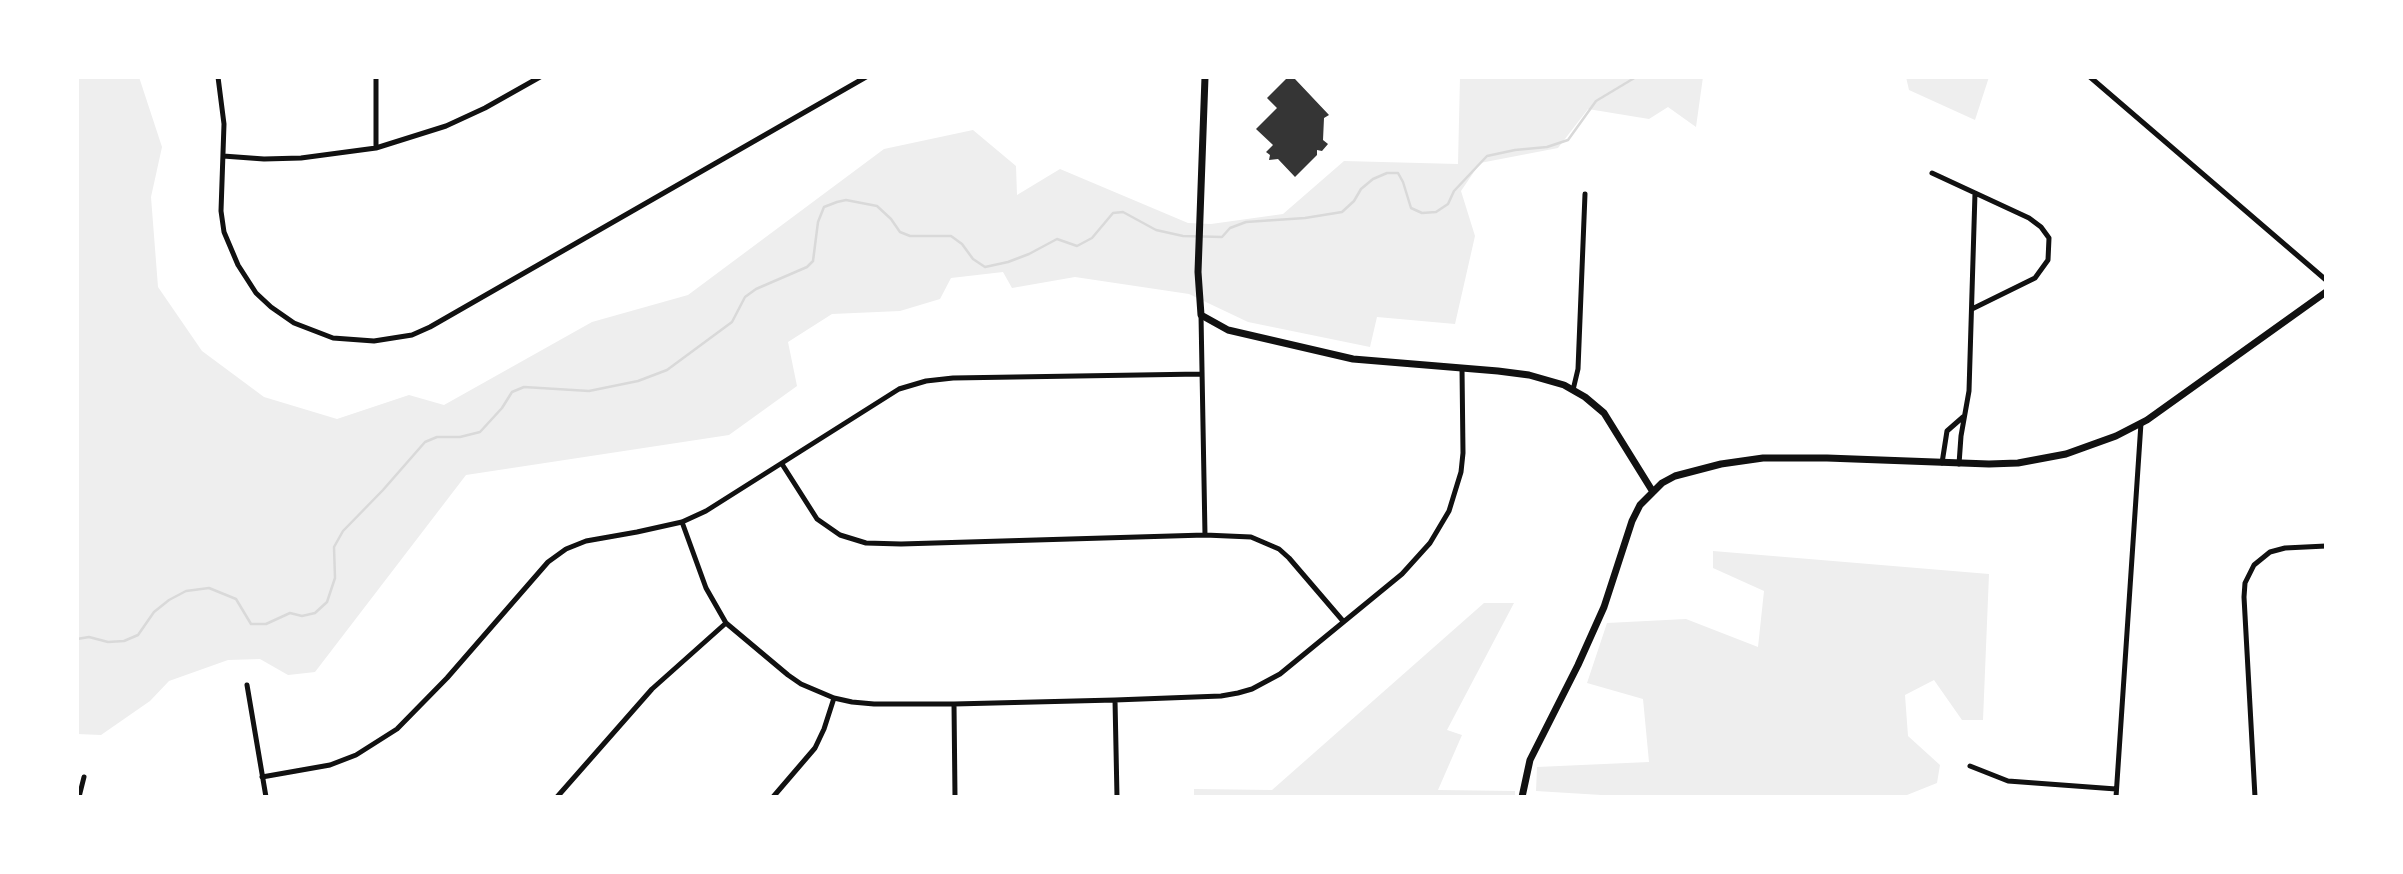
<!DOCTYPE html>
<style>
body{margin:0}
#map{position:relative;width:2403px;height:874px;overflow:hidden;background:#fff;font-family:Manrope,sans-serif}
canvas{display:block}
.frame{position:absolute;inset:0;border:79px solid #fff;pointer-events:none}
</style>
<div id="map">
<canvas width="2403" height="874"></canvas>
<div class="frame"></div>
</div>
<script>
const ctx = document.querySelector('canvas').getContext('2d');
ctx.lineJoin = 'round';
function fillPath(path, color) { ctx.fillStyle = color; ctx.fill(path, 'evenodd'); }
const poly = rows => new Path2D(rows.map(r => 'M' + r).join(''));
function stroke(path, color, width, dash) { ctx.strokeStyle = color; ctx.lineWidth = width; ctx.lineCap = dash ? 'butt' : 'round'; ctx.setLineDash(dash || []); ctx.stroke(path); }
fillPath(poly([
 [77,77,139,77,162,147,151,197,158,287,202,351,264,397,337,419,409,395,444,405,592,322,688,295,884,149,973,130,1016,166,1017,195,1060,169,1188,223,1211,224,1283,214,1344,161,1458,164,1460,77,1703,77,1696,127,1668,107,1649,119,1588,109,1558,148,1480,163,1461,191,1475,236,1455,324,1377,317,1370,347,1248,322,1189,294,1075,277,1012,288,1003,272,951,278,940,299,900,311,832,314,788,342,797,386,729,435,466,475,315,672,288,675,260,659,228,660,169,681,150,701,101,735,77,734],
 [1906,77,1989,77,1975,120,1909,90],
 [1713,551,1989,574,1983,720,1962,720,1934,680,1905,695,1908,736,1940,765,1937,783,1902,797,1634,797,1536,791,1537,767,1649,762,1643,699,1587,683,1607,623,1686,619,1758,647,1764,591,1713,568],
 [1484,603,1514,603,1447,730,1462,735,1438,790,1515,791,1515,797,1194,797,1194,789,1272,790]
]), '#eee');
stroke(poly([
 [77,639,89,637,108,642,124,641,138,635,154,612,169,600,186,591,209,588,236,599,251,624,266,624,290,613,302,616,315,613,327,602,335,578,334,547,343,531,383,490,425,442,437,437,460,437,480,432,502,408,512,392,524,387,589,391,638,381,667,370,732,322,745,297,756,289,807,267,813,261,818,222,824,207,837,202,846,200,877,206,891,219,900,232,910,236,951,236,962,244,973,259,985,267,1008,262,1029,254,1057,239,1077,246,1092,238,1113,213,1123,212,1156,230,1183,236,1222,237,1230,228,1246,222,1305,218,1342,212,1354,201,1361,189,1373,179,1387,173,1398,173,1403,182,1411,208,1422,213,1436,212,1448,204,1454,191,1487,156,1515,150,1547,147,1568,140,1596,101,1636,77]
]), '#d9d9d9', 2.5);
fillPath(poly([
 [1287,78,1295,79,1329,115,1324,118,1323,140,1328,144,1322,151,1317,150,1317,155,1295,177,1278,159,1269,160,1270,155,1266,152,1273,145,1256,129,1277,108,1267,98]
]), '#353535');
stroke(poly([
 [218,77,224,124,221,211,224,232,238,265,256,293,271,307,294,323,333,338,374,341,412,335,430,327,866,77],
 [2090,77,2326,280],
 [376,148,376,77],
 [223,156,264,159,301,158,376,148,446,126,485,108,540,77],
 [1932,173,2029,218,2041,227,2049,238,2048,260,2035,278,1972,309],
 [1201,315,1205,535],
 [1573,390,1578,369,1585,194],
 [1942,463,1947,431,1963,417],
 [782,464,817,519,840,535,866,543,901,544,1205,535,1251,537,1279,549,1289,558,1343,621],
 [1959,464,1961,436,1969,391,1975,193],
 [682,522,706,588,726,623,788,675,801,684,834,698,852,702,874,704,954,704,1115,700,1221,696,1238,693,1252,689,1280,674,1402,574,1430,543,1449,511,1461,472,1463,453,1462,368],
 [247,685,266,797],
 [1115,700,1117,797],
 [954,704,955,797],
 [1970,766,2008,781,2116,789],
 [262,777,330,765,356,755,397,729,447,678,548,562,566,549,586,541,637,532,682,522,706,511,899,389,926,381,953,378,1201,374],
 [79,797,84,777],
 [557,797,652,689,726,623],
 [773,797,815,748,824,729,834,698],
 [2116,797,2141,423],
 [2255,797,2244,597,2245,583,2254,565,2270,552,2285,548,2326,546]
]), '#111', 5);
stroke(poly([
 [1205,77,1198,272,1201,315,1228,330,1353,359,1498,371,1529,375,1564,385,1585,397,1604,413,1653,492],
 [1522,797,1530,760,1578,665,1604,607,1632,521,1640,505,1662,483,1675,476,1721,464,1763,458,1827,458,1989,464,2018,463,2066,454,2116,436,2147,420,2326,292]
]), '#111', 7);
</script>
